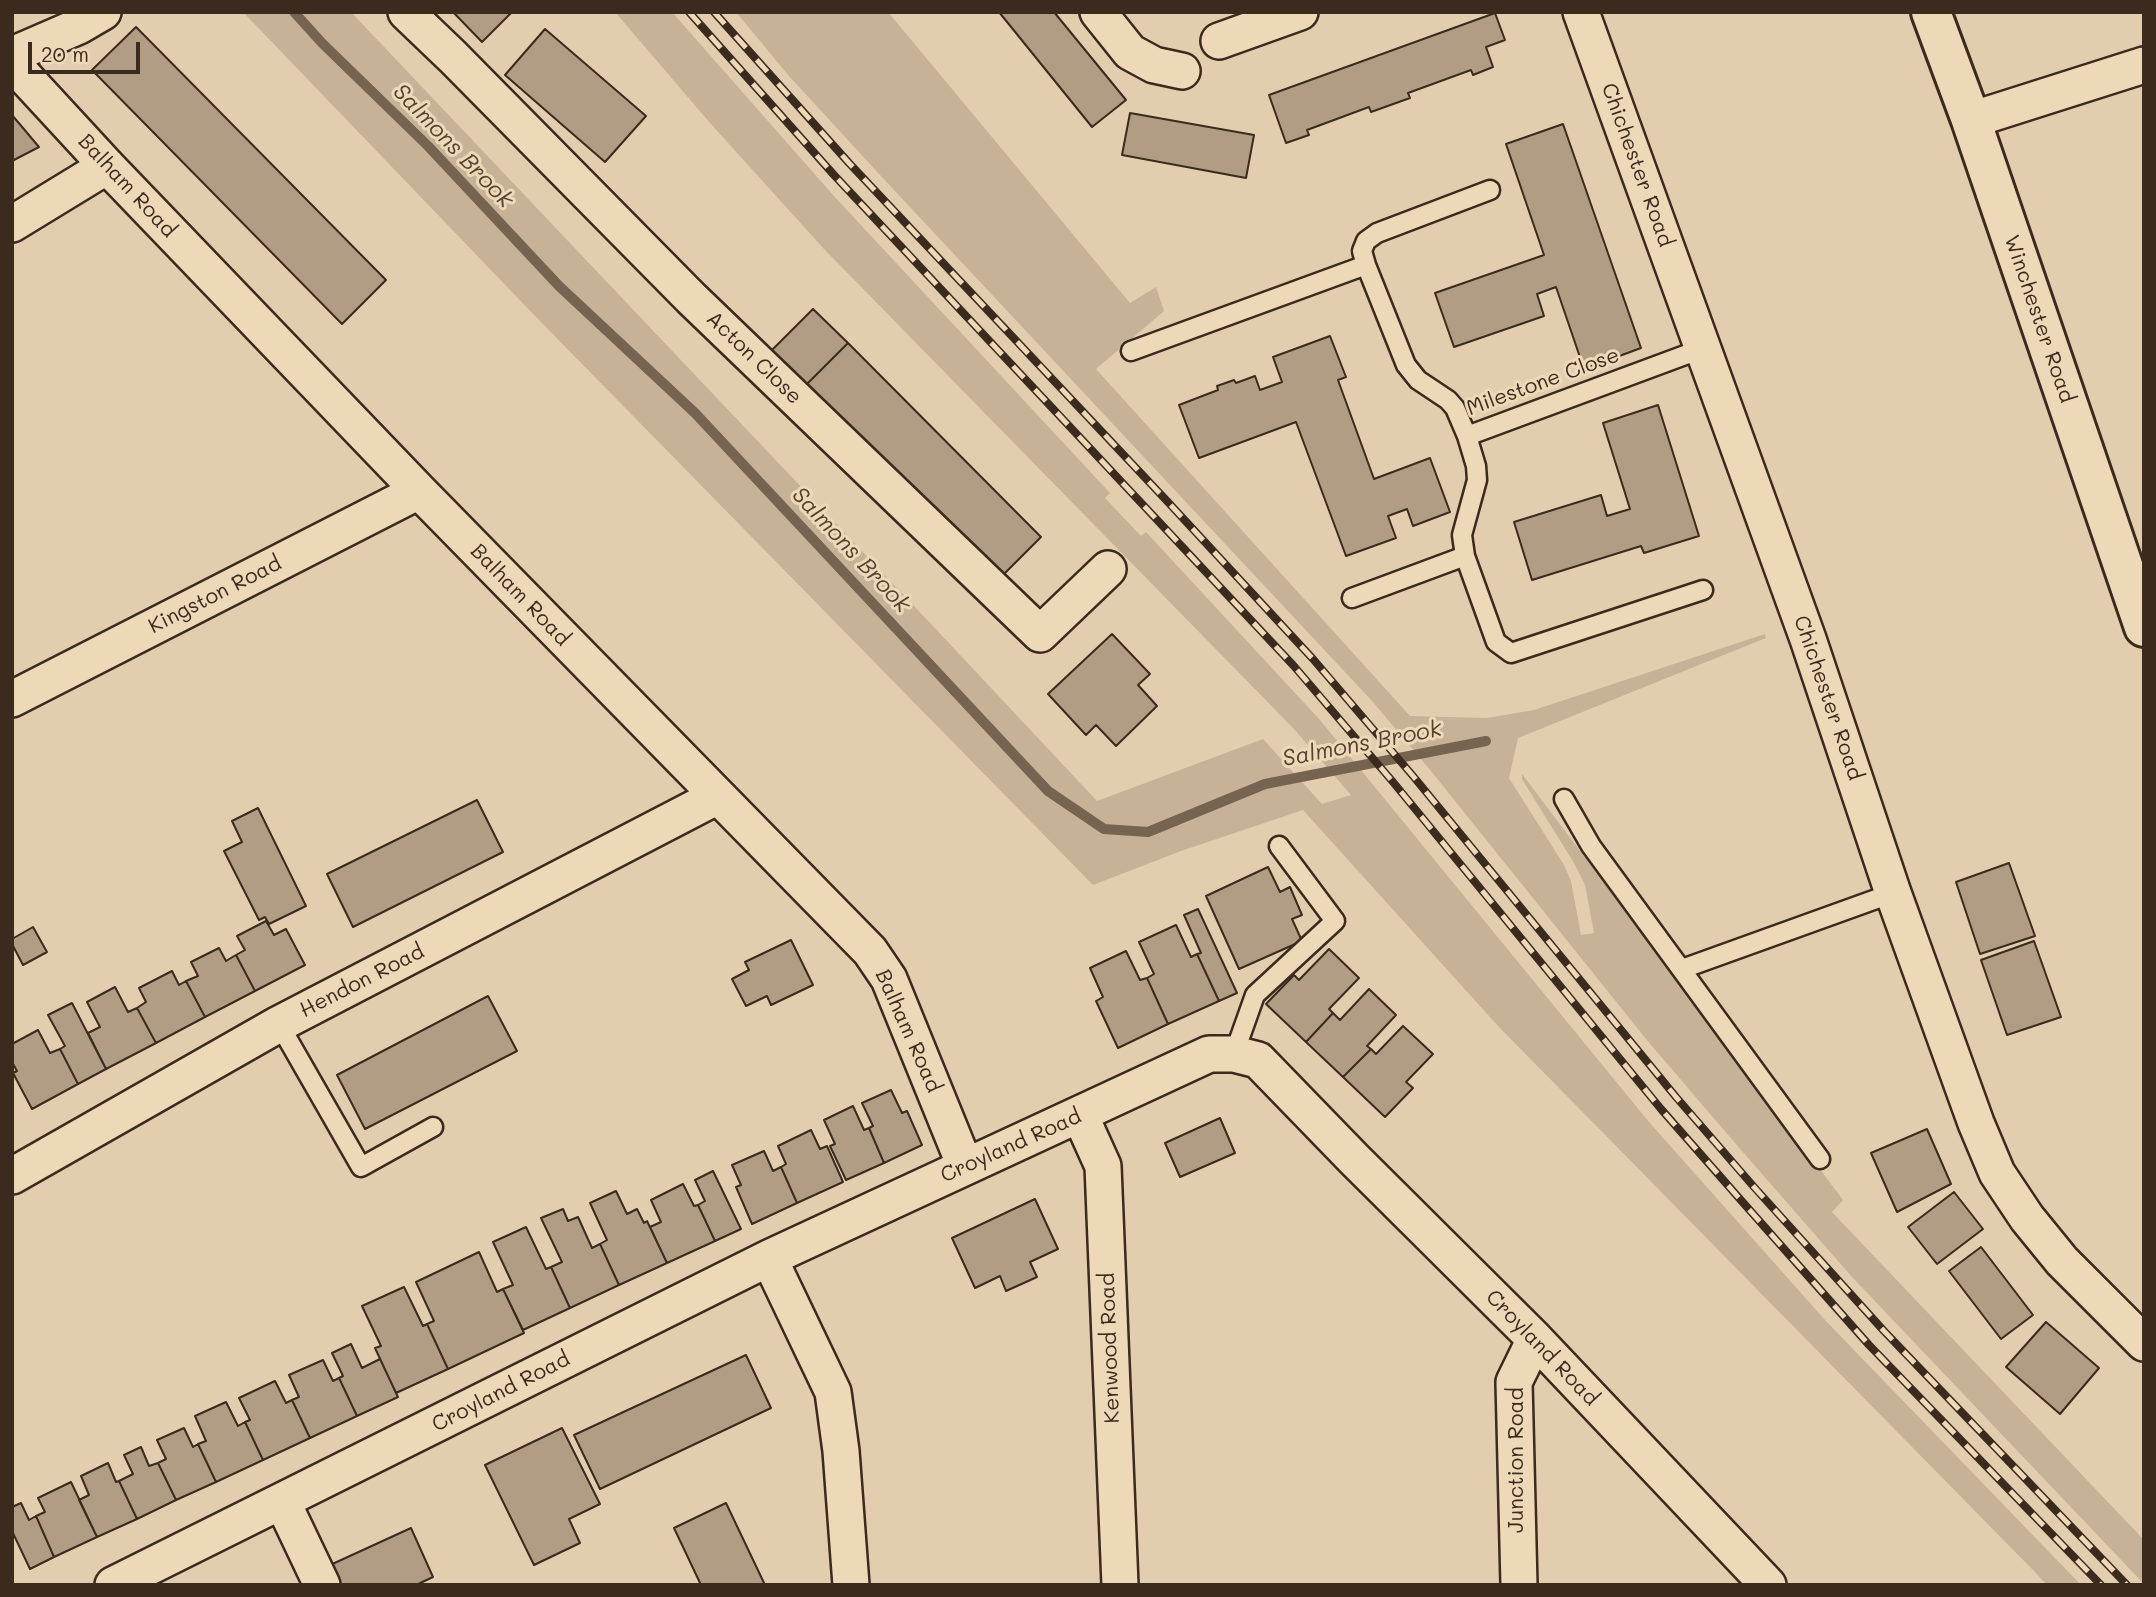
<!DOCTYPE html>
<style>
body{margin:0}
#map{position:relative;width:2156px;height:1597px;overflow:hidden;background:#e2ceae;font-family:Mali,sans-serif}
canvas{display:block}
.frame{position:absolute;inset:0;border:14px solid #3b2a1e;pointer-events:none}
.scale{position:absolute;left:28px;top:42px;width:112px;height:32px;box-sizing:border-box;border:4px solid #3b2a1e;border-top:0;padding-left:9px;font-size:21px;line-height:24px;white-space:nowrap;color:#3b2a1e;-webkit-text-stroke:5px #edd8b7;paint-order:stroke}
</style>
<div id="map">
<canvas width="2156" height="1597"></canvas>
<div class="frame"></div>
<div class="scale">20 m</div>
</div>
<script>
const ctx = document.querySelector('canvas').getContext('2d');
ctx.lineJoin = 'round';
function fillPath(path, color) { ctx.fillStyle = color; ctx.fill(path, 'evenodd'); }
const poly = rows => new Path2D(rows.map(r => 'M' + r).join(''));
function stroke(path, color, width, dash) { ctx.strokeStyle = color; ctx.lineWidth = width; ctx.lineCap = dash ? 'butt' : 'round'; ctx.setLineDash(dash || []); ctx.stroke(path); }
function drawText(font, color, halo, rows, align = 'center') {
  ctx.font = font + ' Mali,sans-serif'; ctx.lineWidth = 6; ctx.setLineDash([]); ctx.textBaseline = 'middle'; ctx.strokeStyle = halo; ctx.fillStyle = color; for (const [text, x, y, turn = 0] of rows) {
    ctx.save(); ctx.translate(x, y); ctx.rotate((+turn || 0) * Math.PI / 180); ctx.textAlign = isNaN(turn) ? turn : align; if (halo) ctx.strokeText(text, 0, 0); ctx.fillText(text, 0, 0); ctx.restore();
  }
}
fillPath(poly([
 [243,12,351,12,932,625,1097,801,1263,739,1322,804,1351,795,1294,729,824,249,710,123,615,12,672,12,833,195,1110,493,1105,498,1141,536,1146,532,1320,720,1649,1122,1825,1320,2081,1585,2047,1585,2032,1569,1498,1026,1303,810,1181,851,1093,885,537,318],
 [736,12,888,12,1130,303,1156,287,1164,311,1096,369,1410,716,1487,718,1534,710,1765,634,1766,638,1518,738,1509,778,1564,865,1571,881,1581,935,1594,933,1585,885,1574,863,1522,779,1522,774,1843,1200,1832,1212,2144,1540,2144,1584,1852,1277,1735,1143,1646,1039,1431,771,1373,702,880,175,789,76]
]), '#c6b296');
stroke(poly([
 [294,12,322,43,428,146,559,286,695,413,1048,791,1104,829,1148,832,1265,784,1486,741]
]), '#766451', 10);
const building = poly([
 [453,12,512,12,482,42,453,12],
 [999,12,1054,12,1126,100,1092,127,999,12],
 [1495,13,1505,40,1486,47,1493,67,1473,75,1471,70,1408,93,1410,98,1371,112,1369,107,1307,130,1309,135,1286,143,1269,95,1495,13],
 [136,27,386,280,342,324,92,70,136,27],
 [545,29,646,116,605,162,505,75,545,29],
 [1130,113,1254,135,1246,178,1122,155,1130,113],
 [12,115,39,147,12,161,12,115],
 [1563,124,1641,348,1584,369,1556,287,1537,294,1544,316,1454,347,1435,293,1544,255,1506,144,1563,124],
 [813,309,848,343,803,388,769,353,813,309],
 [1330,336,1346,377,1338,380,1374,479,1430,458,1450,512,1413,526,1407,509,1388,516,1396,538,1346,556,1296,422,1199,458,1179,405,1218,390,1217,386,1234,380,1236,383,1255,376,1260,390,1282,382,1273,357,1330,336],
 [848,343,1041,537,996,582,803,388,848,343],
 [1658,405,1699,536,1644,553,1641,546,1532,580,1514,522,1601,495,1607,516,1630,509,1603,423,1658,405],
 [1112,634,1150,674,1138,685,1157,706,1116,746,1096,725,1086,735,1048,694,1112,634],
 [477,800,503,852,353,927,327,874,477,800],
 [258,808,306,906,269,924,265,917,259,920,224,851,242,842,232,821,258,808],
 [2009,863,2035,936,1980,954,1956,882,2009,863],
 [1268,867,1280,892,1290,887,1302,915,1292,919,1302,941,1239,969,1206,896,1268,867],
 [1198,909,1237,993,1219,1001,1197,954,1201,953,1184,915,1198,909],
 [266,921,274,935,286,929,305,965,255,991,236,955,245,950,237,936,266,921],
 [1176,925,1191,957,1197,954,1219,1001,1168,1024,1147,978,1154,974,1139,942,1176,925],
 [33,927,47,952,23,965,12,944,12,939,33,927],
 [791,940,813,985,771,1005,767,996,746,1006,732,979,749,970,745,962,791,940],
 [2034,941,2061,1017,2007,1035,1981,960,2034,941],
 [219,948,226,961,236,955,255,991,205,1017,186,981,198,976,191,962,219,948],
 [1329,949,1359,978,1329,1009,1333,1013,1306,1042,1266,1004,1294,975,1299,980,1329,949],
 [1126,951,1140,980,1147,978,1168,1024,1118,1048,1096,1001,1103,997,1090,968,1126,951],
 [172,971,179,985,186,981,205,1017,156,1043,137,1008,146,1002,139,988,172,971],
 [115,987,128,1012,137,1008,156,1043,106,1069,88,1033,100,1027,87,1002,115,987],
 [1369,989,1396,1015,1367,1046,1371,1049,1343,1077,1306,1042,1333,1013,1340,1020,1369,989],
 [488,996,517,1051,365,1129,337,1075,488,996],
 [72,1003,106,1069,78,1084,60,1049,65,1046,48,1015,72,1003],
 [1403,1026,1433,1054,1406,1082,1413,1088,1385,1117,1343,1077,1371,1049,1376,1054,1403,1026],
 [38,1030,50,1053,60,1049,78,1084,32,1109,13,1073,17,1071,12,1062,12,1044,38,1030],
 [891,1090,902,1113,907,1111,922,1145,884,1163,869,1128,873,1126,862,1103,891,1090],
 [853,1106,864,1130,869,1128,884,1163,846,1180,830,1146,835,1144,824,1120,853,1106],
 [1220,1118,1235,1153,1180,1177,1165,1143,1220,1118],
 [1927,1129,1951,1184,1897,1212,1871,1153,1927,1129],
 [811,1130,820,1149,827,1146,843,1182,797,1203,781,1167,786,1164,778,1146,811,1130],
 [764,1151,773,1171,781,1167,797,1203,752,1224,736,1187,741,1185,732,1165,764,1151],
 [713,1171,741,1229,715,1241,698,1205,705,1201,695,1180,713,1171],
 [683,1184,694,1206,698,1205,715,1241,667,1263,650,1227,661,1222,651,1200,683,1184],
 [616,1191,627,1214,637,1209,644,1223,647,1221,667,1263,619,1285,600,1244,607,1240,590,1203,616,1191],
 [1954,1192,1983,1229,1937,1264,1908,1227,1954,1192],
 [1035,1199,1058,1249,1030,1262,1037,1277,1006,1291,1000,1276,975,1288,952,1238,1035,1199],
 [563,1209,568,1221,578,1217,592,1248,600,1244,619,1285,570,1308,551,1267,562,1262,541,1218,563,1209],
 [526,1227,546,1269,551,1267,570,1308,523,1330,503,1289,513,1285,493,1242,526,1227],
 [1981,1247,2033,1315,2001,1339,1949,1271,1981,1247],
 [479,1252,497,1292,503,1289,524,1333,448,1369,427,1324,434,1321,416,1282,479,1252],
 [404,1287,423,1326,427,1324,448,1369,396,1393,375,1348,381,1346,362,1306,404,1287],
 [2046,1322,2099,1368,2060,1414,2006,1367,2046,1322],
 [351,1344,362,1368,380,1359,398,1397,357,1416,339,1378,343,1376,332,1353,351,1344],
 [746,1355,771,1408,600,1489,574,1435,746,1355],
 [323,1360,333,1381,339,1378,357,1416,310,1438,292,1400,299,1397,289,1375,323,1360],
 [275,1381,286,1403,292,1400,310,1438,263,1460,245,1422,250,1420,239,1398,275,1381],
 [226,1402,238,1426,245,1422,263,1460,216,1482,198,1444,206,1441,195,1416,226,1402],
 [184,1428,193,1447,198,1444,216,1482,176,1500,158,1463,166,1459,157,1440,184,1428],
 [562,1428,600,1504,569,1519,580,1543,534,1565,485,1465,562,1428],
 [141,1447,149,1466,158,1463,176,1500,137,1519,119,1481,133,1474,124,1455,141,1447],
 [108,1463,116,1482,119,1481,137,1519,97,1537,79,1500,89,1495,81,1476,108,1463],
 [71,1482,97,1537,54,1557,36,1516,45,1512,38,1498,71,1482],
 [21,1503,29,1520,36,1516,54,1557,30,1569,12,1531,12,1507,21,1503],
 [726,1503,765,1585,701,1585,674,1528,726,1503],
 [411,1528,433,1577,416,1585,336,1585,328,1566,411,1528]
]);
fillPath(building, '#b19d83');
stroke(building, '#3b2a1e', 2);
const service = poly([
 [1366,265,1362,251,1366,241,1377,233,1490,190],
 [1131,351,1366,265,1406,365,1418,380,1448,400,1455,408,1467,436,1704,348],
 [1467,436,1476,466,1477,480,1462,535,1465,556,1496,642,1511,653,1703,590],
 [1352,598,1465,556],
 [1564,799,1591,846,1820,1159],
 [1682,969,1893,893],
 [279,1024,361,1167,433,1127],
 [1234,1054,1255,995,1335,921,1279,846]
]);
const minor = poly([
 [406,12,453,57,691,298,1040,634,1108,569],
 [1098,12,1130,52,1154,65,1182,71],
 [1581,12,1808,639,1893,893,1976,1123,1997,1173,2027,1218,2062,1261,2144,1343],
 [1219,41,1300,12],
 [12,55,79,26,103,12],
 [12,63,107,166,419,491,870,951,889,979,965,1166],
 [1971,120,2144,65],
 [12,224,107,166],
 [12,699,419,491],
 [1080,1115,1103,1166,1120,1585],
 [12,1176,279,1024,718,796],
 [769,1258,833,1392,841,1451,851,1585],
 [282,1501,322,1585],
 [113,1585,769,1258,1209,1054,1234,1054,1258,1060,1354,1159,1535,1339,1768,1585],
 [1519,1585,1514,1382,1535,1339]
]);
const tertiary = poly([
 [1931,12,1971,120,2144,627]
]);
stroke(service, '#3b2a1e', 23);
stroke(minor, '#3b2a1e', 40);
stroke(tertiary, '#3b2a1e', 44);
stroke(service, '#edd8b7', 18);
stroke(minor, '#edd8b7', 35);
stroke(tertiary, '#edd8b7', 38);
const rail = poly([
 [689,12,834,175,1293,665,1393,782,1661,1109,1739,1198,1869,1345,2101,1585],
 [714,12,849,163,1167,501,1313,659,1413,776,1676,1097,1754,1187,1884,1331,2127,1585]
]);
stroke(rail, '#3b2a1e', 8);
stroke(rail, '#edd8b7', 5, [16]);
drawText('21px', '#3b2a1e', '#edd8b7', [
 ["Chichester Road",1637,165,70],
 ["Balham Road",127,186,47],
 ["Winchester Road",2039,319,71],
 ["Acton Close",754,358,44],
 ["Milestone Close",1543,382,-20],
 ["Kingston Road",215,595,-27],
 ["Balham Road",520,595,46],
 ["Chichester Road",1828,698,71],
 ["Hendon Road",362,981,-27],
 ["Balham Road",908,1031,66],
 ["Croyland Road",1011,1146,-24],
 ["Kenwood Road",1110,1348,-92],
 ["Croyland Road",1542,1348,46],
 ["Croyland Road",501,1392,-27],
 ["Junction Road",1517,1460,-90]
]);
drawText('italic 23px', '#544233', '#edd8b7', [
 ["Salmons Brook",453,146,46],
 ["Salmons Brook",851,550,47],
 ["Salmons Brook",1362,744,-11]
]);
</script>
